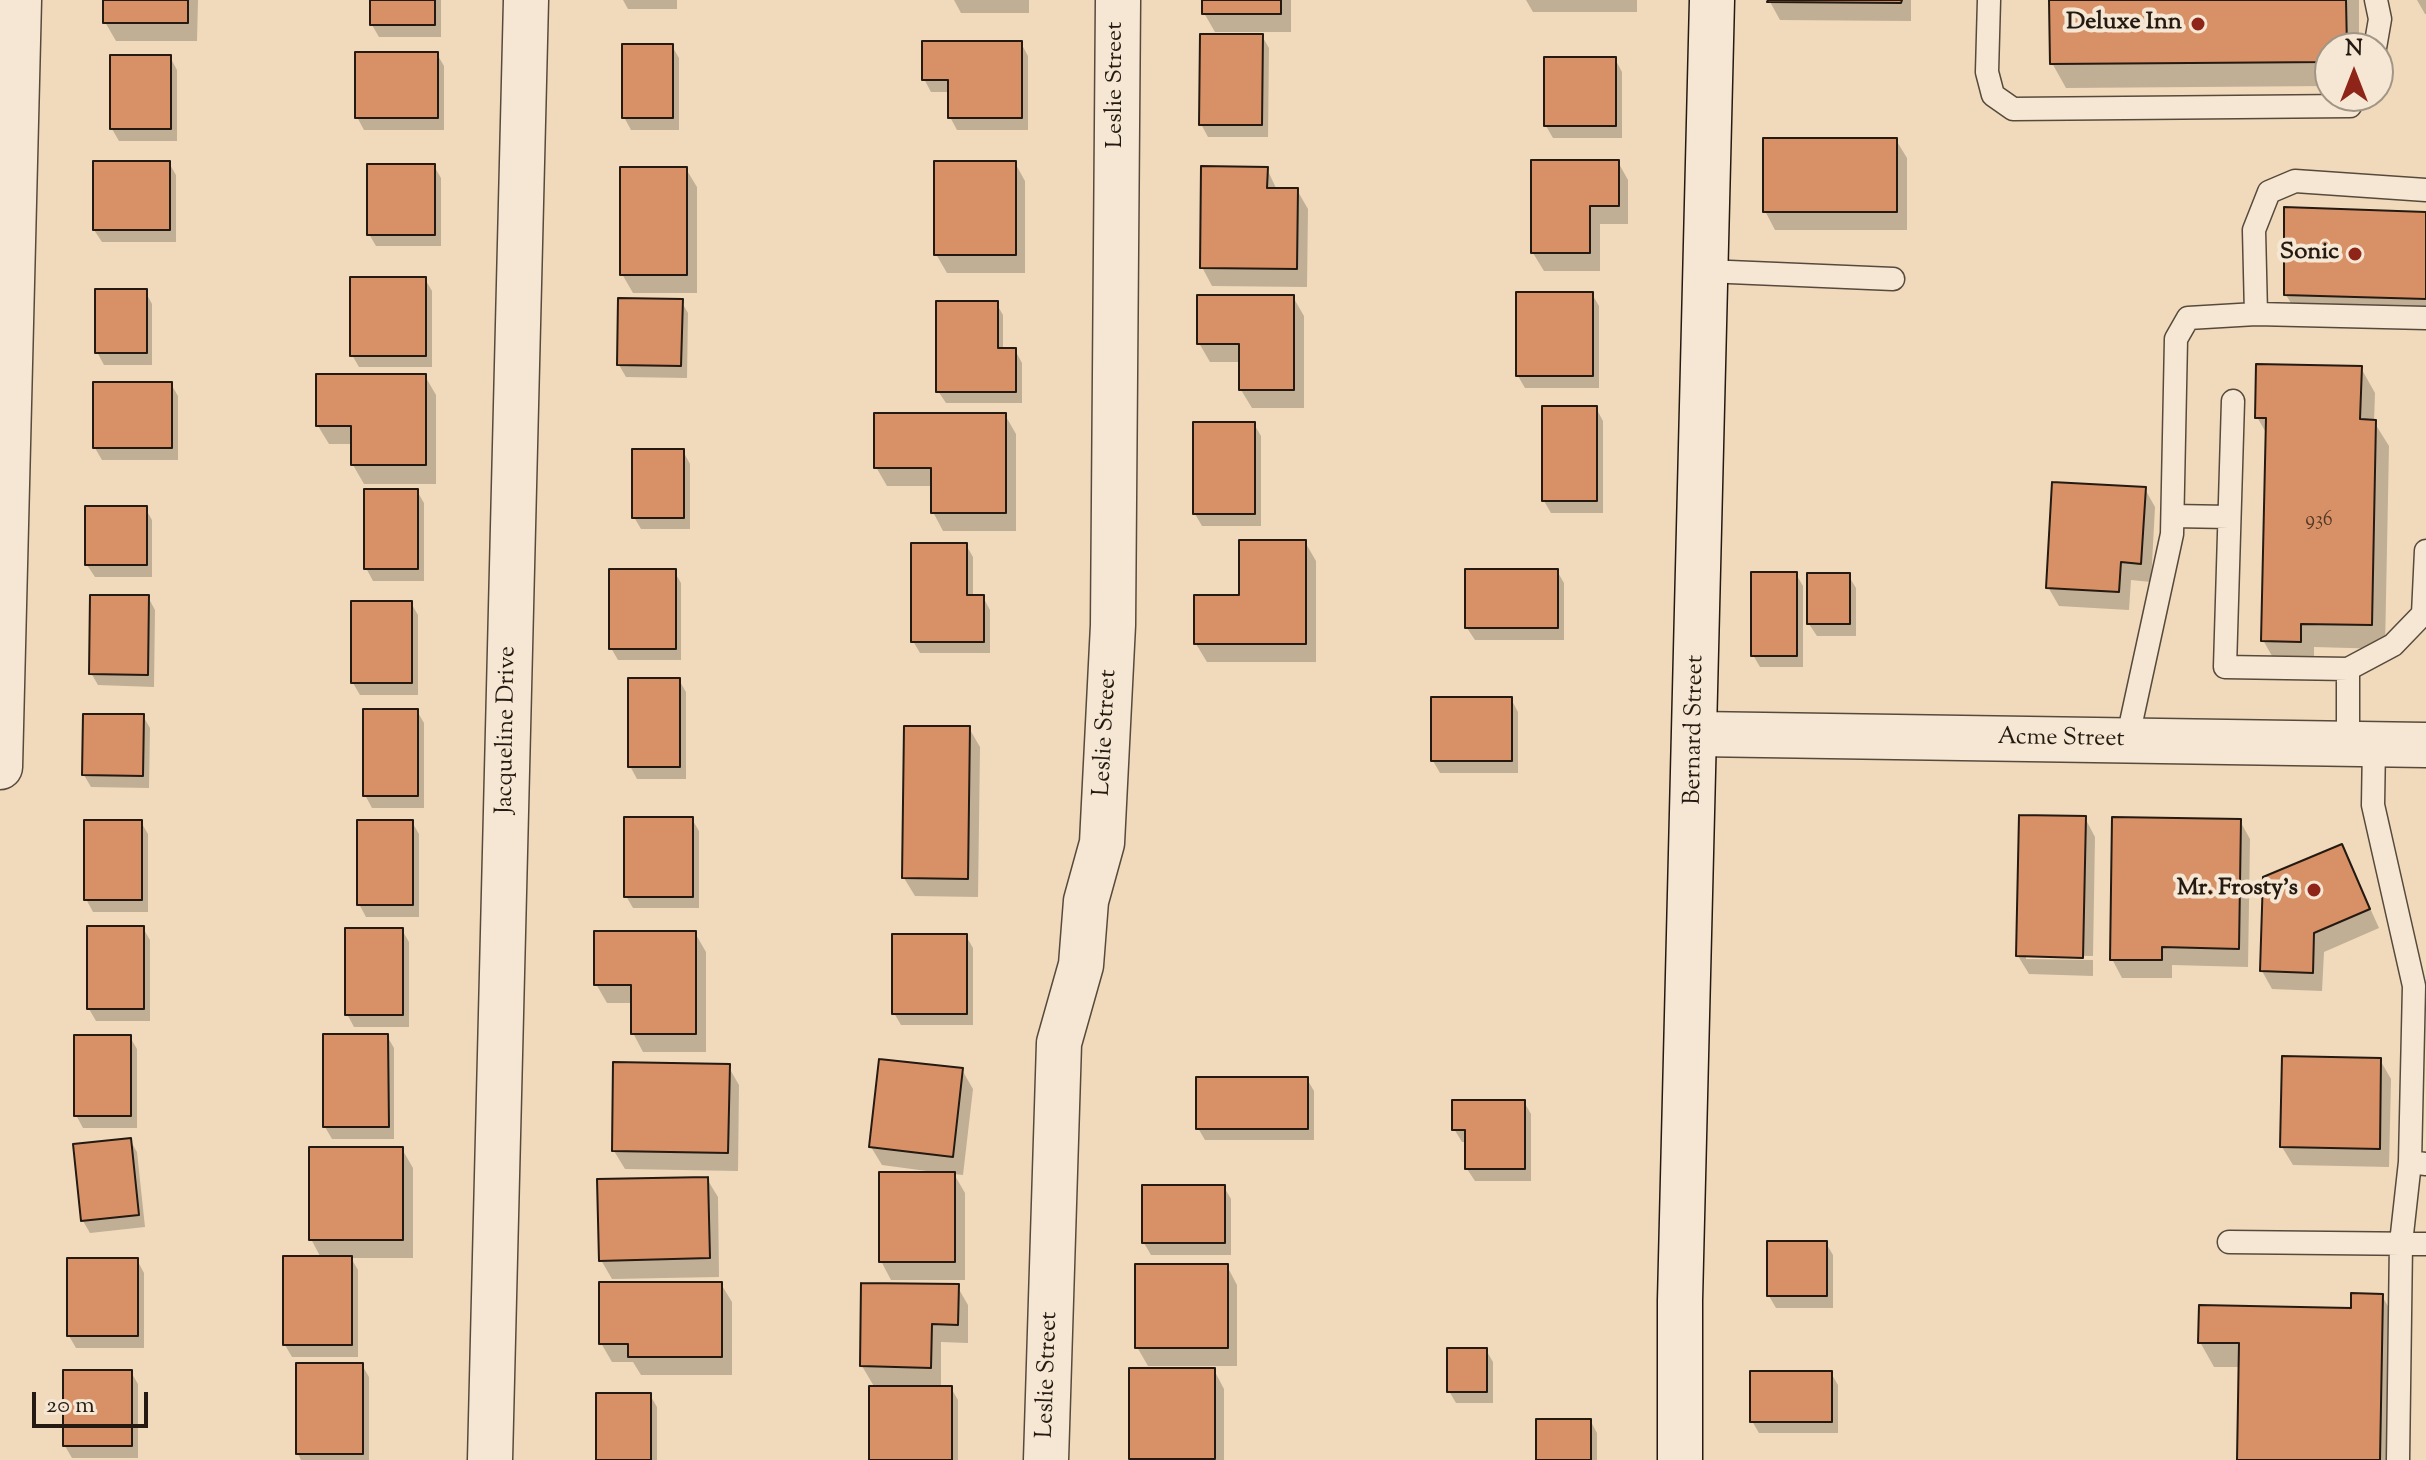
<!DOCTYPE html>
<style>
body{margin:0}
#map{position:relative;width:2426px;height:1460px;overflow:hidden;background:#f0dabb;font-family:"Sorts Mill Goudy",serif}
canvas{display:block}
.north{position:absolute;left:2314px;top:32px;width:80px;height:80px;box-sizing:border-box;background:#f5e7d3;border:2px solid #a19585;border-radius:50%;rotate:0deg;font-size:22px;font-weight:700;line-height:32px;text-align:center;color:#241a11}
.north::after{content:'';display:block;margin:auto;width:28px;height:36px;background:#8f2418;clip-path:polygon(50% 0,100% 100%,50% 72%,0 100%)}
.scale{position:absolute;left:32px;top:1392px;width:116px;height:36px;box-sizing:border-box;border:4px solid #241a11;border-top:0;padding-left:10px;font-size:24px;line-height:28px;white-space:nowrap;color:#241a11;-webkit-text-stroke:6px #f5e7d3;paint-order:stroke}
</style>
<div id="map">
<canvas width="2426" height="1460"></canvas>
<div class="north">N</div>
<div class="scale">20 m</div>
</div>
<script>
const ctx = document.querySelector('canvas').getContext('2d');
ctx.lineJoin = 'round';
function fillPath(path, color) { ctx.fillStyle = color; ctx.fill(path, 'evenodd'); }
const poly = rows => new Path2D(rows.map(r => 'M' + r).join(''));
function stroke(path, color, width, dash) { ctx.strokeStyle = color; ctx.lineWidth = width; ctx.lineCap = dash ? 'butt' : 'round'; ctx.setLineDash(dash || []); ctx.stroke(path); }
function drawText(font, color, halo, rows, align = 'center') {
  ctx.font = font + ' "Sorts Mill Goudy",serif'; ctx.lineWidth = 8; ctx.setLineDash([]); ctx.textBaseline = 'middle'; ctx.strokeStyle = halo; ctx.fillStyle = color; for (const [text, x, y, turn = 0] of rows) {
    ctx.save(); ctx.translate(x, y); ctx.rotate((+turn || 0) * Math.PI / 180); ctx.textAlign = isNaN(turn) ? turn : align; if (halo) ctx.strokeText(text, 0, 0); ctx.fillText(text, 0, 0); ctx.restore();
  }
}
fillPath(poly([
 [105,0,198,0,197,41,116,41,105,22],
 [372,0,441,0,441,37,379,37,372,25],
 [623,0,677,0,677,9,628,9],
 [954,0,1029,0,1029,13,961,13],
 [1204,0,1291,0,1291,32,1215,32,1204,13],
 [1526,0,1637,0,1637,12,1533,12],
 [1769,0,1911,0,1911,21,1780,20],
 [2051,0,2359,0,2359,48,2330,48,2330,86,2066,88,2052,63],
 [2417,0,2426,0,2426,14,2425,14],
 [1262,36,1269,48,1268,137,1208,137,1201,124],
 [1021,43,1028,56,1028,130,957,130,950,117,950,92,931,92,924,79],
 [672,46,679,58,679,130,631,130,624,117],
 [437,54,444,66,444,130,364,130,357,117],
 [170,57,177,70,177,141,119,141,112,129],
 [1615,59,1622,72,1622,138,1553,138,1546,126],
 [1896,140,1907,158,1907,230,1775,230,1765,211],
 [1618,162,1628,180,1628,224,1600,224,1600,271,1544,271,1533,253],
 [169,163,176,175,176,242,102,242,94,230],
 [1015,163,1025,181,1025,273,947,273,936,254],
 [434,166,441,178,441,246,376,246,369,234],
 [686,169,697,187,697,293,633,293,622,274],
 [1267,169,1277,190,1297,190,1308,209,1307,287,1212,286,1202,267],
 [2426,214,2426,317,2297,313,2286,295],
 [425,279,432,291,432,367,359,367,352,355],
 [145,291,152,304,152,365,104,365,97,352],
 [1592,294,1599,306,1599,388,1525,388,1518,376],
 [1293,297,1304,316,1304,408,1252,408,1241,390,1241,362,1210,362,1199,343],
 [681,301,688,313,687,378,626,377,619,365],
 [996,303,1003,315,1003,350,1015,350,1022,363,1022,403,946,403,938,391],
 [2361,368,2375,393,2374,422,2389,446,2385,649,2314,647,2314,665,2277,665,2263,640,2268,436,2257,417],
 [425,376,436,395,436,484,364,484,353,465,353,444,329,444,318,426],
 [171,384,178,396,178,460,102,460,95,448],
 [1596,408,1603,421,1603,513,1551,513,1544,501],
 [1005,415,1016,434,1016,531,943,531,933,512,933,486,887,486,876,467],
 [1254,424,1261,436,1261,526,1202,526,1195,514],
 [683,451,690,464,690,529,641,529,634,517],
 [2145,489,2155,507,2151,582,2131,580,2129,610,2059,606,2048,587],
 [417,491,424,503,424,581,373,581,366,568],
 [145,508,152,520,152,577,95,577,87,565],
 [1305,542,1316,561,1316,662,1207,662,1196,644],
 [966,545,973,557,973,597,983,597,990,610,990,653,920,653,913,641],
 [674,571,681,583,681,660,618,660,611,648],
 [1557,571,1564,583,1564,640,1475,640,1467,628],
 [1796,574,1803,586,1803,667,1760,667,1753,655],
 [1848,575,1856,588,1856,636,1817,636,1809,624],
 [148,597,155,610,154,687,98,685,91,673],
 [411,603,418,615,418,695,360,695,353,683],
 [679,680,686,692,686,779,637,779,630,766],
 [1511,699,1518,712,1518,773,1440,773,1433,761],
 [417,711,424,723,424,808,372,808,365,795],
 [143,716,150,728,149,788,91,787,84,775],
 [969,728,980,747,978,897,915,896,904,878],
 [2085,818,2095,837,2093,956,2026,955,2026,959,2093,960,2093,976,2029,974,2018,956],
 [692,819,699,831,699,908,633,908,626,896],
 [2240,821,2250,839,2248,967,2172,965,2172,978,2122,978,2112,959],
 [141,822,148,834,148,912,93,912,86,899],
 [412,822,419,834,419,917,366,917,359,904],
 [2342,846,2379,928,2324,952,2322,991,2272,989,2262,971],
 [143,928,150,940,150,1021,96,1021,89,1009],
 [402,930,409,942,409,1027,354,1027,347,1014],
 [695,933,706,952,706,1052,643,1052,633,1033,633,1003,607,1003,596,984],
 [966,936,973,948,973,1025,901,1025,894,1013],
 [387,1036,394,1048,394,1139,332,1139,325,1127],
 [130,1037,137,1049,137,1128,83,1128,76,1115],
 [2380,1060,2391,1079,2389,1167,2293,1165,2282,1147],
 [728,1066,739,1085,738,1171,625,1169,614,1151],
 [962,1070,973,1089,963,1175,954,1174,965,1193,965,1280,891,1280,881,1261,934,1172,882,1165,871,1147],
 [1307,1079,1314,1091,1314,1140,1205,1140,1198,1128],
 [1524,1102,1531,1114,1531,1181,1475,1181,1467,1169,1467,1142,1462,1142,1454,1129],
 [130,1140,137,1152,145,1227,90,1233,83,1221],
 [402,1149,413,1168,413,1258,351,1258,358,1270,358,1357,292,1357,285,1345,321,1258,311,1239],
 [707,1179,718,1197,719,1277,612,1279,601,1260],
 [1224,1187,1231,1199,1231,1255,1151,1255,1144,1243],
 [1826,1243,1833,1255,1833,1308,1776,1308,1769,1296],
 [137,1260,144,1273,144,1348,76,1348,69,1336],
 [1227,1266,1237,1285,1237,1366,1148,1366,1137,1347],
 [721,1284,732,1302,732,1375,641,1375,633,1362,612,1362,601,1343],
 [957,1286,968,1305,968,1343,941,1342,941,1388,951,1388,958,1400,958,1460,871,1460,875,1388,862,1366],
 [2382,1296,2396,1320,2393,1460,2239,1460,2240,1367,2214,1367,2200,1342,2353,1310],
 [1486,1350,1493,1362,1493,1403,1456,1403,1449,1391],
 [362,1365,369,1377,369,1460,301,1460,298,1454],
 [1214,1370,1224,1389,1224,1460,1132,1460],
 [131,1372,138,1384,138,1458,72,1458,65,1446],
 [1831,1373,1838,1385,1838,1433,1759,1433,1752,1421],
 [650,1395,657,1407,657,1460,598,1460],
 [1590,1420,1597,1433,1597,1460,1538,1460]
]), '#0003');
const building = poly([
 [103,0,188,0,188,23,103,23,103,0],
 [370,0,435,0,435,25,370,25,370,0],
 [1202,0,1281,0,1281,14,1202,14,1202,0],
 [1768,0,1902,0,1901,3,1767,2,1768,0],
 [2049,0,2346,0,2347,48,2330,48,2330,62,2050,64,2049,0],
 [1200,34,1263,34,1262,125,1199,125,1200,34],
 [922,41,1022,41,1022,118,948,118,948,80,922,80,922,41],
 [622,44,673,44,673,118,622,118,622,44],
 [355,52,438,52,438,118,355,118,355,52],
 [110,55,171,55,171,129,110,129,110,55],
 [1544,57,1616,57,1616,126,1544,126,1544,57],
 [1763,138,1897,138,1897,212,1763,212,1763,138],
 [1531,160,1619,160,1619,206,1590,206,1590,253,1531,253,1531,160],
 [93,161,170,161,170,230,93,230,93,161],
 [934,161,1016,161,1016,255,934,255,934,161],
 [367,164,435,164,435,235,367,235,367,164],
 [1201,166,1268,167,1267,188,1298,188,1297,269,1200,268,1201,166],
 [620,167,687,167,687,275,620,275,620,167],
 [2284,207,2426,212,2426,299,2284,295,2284,207],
 [350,277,426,277,426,356,350,356,350,277],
 [95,289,147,289,147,353,95,353,95,289],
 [1516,292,1593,292,1593,376,1516,376,1516,292],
 [1197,295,1294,295,1294,390,1239,390,1239,344,1197,344,1197,295],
 [618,298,683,299,681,366,617,365,618,298],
 [936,301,998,301,998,348,1016,348,1016,392,936,392,936,301],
 [2256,364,2362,366,2360,419,2376,420,2372,625,2301,624,2301,642,2261,641,2266,418,2255,418,2256,364],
 [316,374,426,374,426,465,351,465,351,426,316,426,316,374],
 [93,382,172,382,172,448,93,448,93,382],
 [1542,406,1597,406,1597,501,1542,501,1542,406],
 [874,413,1006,413,1006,513,931,513,931,468,874,468,874,413],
 [1193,422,1255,422,1255,514,1193,514,1193,422],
 [632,449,684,449,684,518,632,518,632,449],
 [2052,482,2146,487,2141,564,2121,562,2119,592,2046,588,2052,482],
 [364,489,418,489,418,569,364,569,364,489],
 [85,506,147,506,147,565,85,565,85,506],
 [1239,540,1306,540,1306,644,1194,644,1194,595,1239,595,1239,540],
 [911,543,967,543,967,595,984,595,984,642,911,642,911,543],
 [609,569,676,569,676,649,609,649,609,569],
 [1465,569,1558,569,1558,628,1465,628,1465,569],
 [1751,572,1797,572,1797,656,1751,656,1751,572],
 [1807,573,1850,573,1850,624,1807,624,1807,573],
 [90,595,149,595,148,675,89,674,90,595],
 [351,601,412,601,412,683,351,683,351,601],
 [628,678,680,678,680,767,628,767,628,678],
 [1431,697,1512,697,1512,761,1431,761,1431,697],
 [363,709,418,709,418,796,363,796,363,709],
 [83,714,144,714,143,776,82,775,83,714],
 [904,726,970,726,968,879,902,878,904,726],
 [2019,815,2086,816,2083,958,2016,956,2019,815],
 [624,817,693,817,693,897,624,897,624,817],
 [2112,817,2241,819,2239,949,2162,947,2162,960,2110,960,2112,817],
 [84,820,142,820,142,900,84,900,84,820],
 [357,820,413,820,413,905,357,905,357,820],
 [2342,844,2370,909,2314,933,2313,973,2260,971,2263,877,2342,844],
 [87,926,144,926,144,1009,87,1009,87,926],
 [345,928,403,928,403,1015,345,1015,345,928],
 [594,931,696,931,696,1034,631,1034,631,985,594,985,594,931],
 [892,934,967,934,967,1014,892,1014,892,934],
 [323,1034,388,1034,389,1127,323,1127,323,1034],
 [74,1035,131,1035,131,1116,74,1116,74,1035],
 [2282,1056,2381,1058,2380,1149,2280,1147,2282,1056],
 [879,1059,963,1068,953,1157,869,1147,879,1059],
 [613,1062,730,1064,728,1153,612,1151,613,1062],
 [1196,1077,1308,1077,1308,1129,1196,1129,1196,1077],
 [1452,1100,1525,1100,1525,1169,1465,1169,1465,1130,1452,1130,1452,1100],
 [131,1138,139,1215,81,1221,73,1144,131,1138],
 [309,1147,403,1147,403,1240,309,1240,309,1147],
 [879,1172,955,1172,955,1262,879,1262,879,1172],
 [708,1177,710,1258,599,1261,597,1179,708,1177],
 [1142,1185,1225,1185,1225,1243,1142,1243,1142,1185],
 [1767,1241,1827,1241,1827,1296,1767,1296,1767,1241],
 [283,1256,352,1256,352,1345,283,1345,283,1256],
 [67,1258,138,1258,138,1336,67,1336,67,1258],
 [1135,1264,1228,1264,1228,1348,1135,1348,1135,1264],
 [599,1282,722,1282,722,1357,628,1357,628,1344,599,1344,599,1282],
 [861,1283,959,1284,958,1325,932,1324,931,1368,860,1366,861,1283],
 [2351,1293,2383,1294,2380,1460,2237,1460,2239,1343,2198,1343,2199,1305,2351,1308,2351,1293],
 [1447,1348,1487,1348,1487,1392,1447,1392,1447,1348],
 [296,1363,363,1363,363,1454,296,1454,296,1363],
 [1129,1368,1215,1368,1215,1459,1129,1459,1129,1368],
 [63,1370,132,1370,132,1446,63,1446,63,1370],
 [1750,1371,1832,1371,1832,1422,1750,1422,1750,1371],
 [869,1386,952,1386,952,1460,869,1460,869,1386],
 [596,1393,651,1393,651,1460,596,1460,596,1393],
 [1536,1419,1591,1419,1591,1460,1536,1460,1536,1419]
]);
fillPath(building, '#d89167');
stroke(building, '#241a11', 2);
const lane = poly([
 [1989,0,1987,72,1993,95,2013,109,2350,106,2356,96],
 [2375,48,2380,19,2376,0],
 [1706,271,1893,279],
 [2256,314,2254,230,2269,192,2295,181,2426,190],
 [2233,401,2225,667,2348,669],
 [2173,516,2229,517],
 [2127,741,2172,534,2176,339,2188,318,2256,314,2426,318],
 [2348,743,2348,669,2393,645,2423,614,2426,551],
 [2374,744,2373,805,2414,986,2410,1162,2426,1164],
 [2229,1242,2426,1244],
 [2398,1460,2401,1243,2410,1162]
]);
const street = poly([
 [1697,734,2426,745],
 [0,767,19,0],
 [490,1460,526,0],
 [1046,1460,1059,1043,1081,965,1086,901,1102,843,1113,625,1118,0]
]);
const secondary = poly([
 [1680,1460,1680,1300,1712,0]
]);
stroke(lane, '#574a3c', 25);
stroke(street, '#574a3c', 47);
stroke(secondary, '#241a11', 47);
stroke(lane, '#f5e7d3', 22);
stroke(street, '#f5e7d3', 44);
stroke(secondary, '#f5e7d3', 44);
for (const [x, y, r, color] of [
 [2198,24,8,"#8f2418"],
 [2355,254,8,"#8f2418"],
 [2314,890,8,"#8f2418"]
]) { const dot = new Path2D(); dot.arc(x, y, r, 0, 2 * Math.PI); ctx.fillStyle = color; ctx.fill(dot); stroke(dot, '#f5e7d3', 3); }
drawText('20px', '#513826', null, [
 ["936",2319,522]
]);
drawText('bold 24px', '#241a11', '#f5e7d3', [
 ["Deluxe Inn",2182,24],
 ["Sonic",2339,254],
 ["Mr. Frosty's",2298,890]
], 'right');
drawText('24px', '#241a11', '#f5e7d3', [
 ["Leslie Street",1117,85,-90],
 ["Jacqueline Drive",508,730,-89],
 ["Bernard Street",1696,730,-89],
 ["Leslie Street",1107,733,-87],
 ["Acme Street",2061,740,1],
 ["Leslie Street",1049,1375,-88]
]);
</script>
